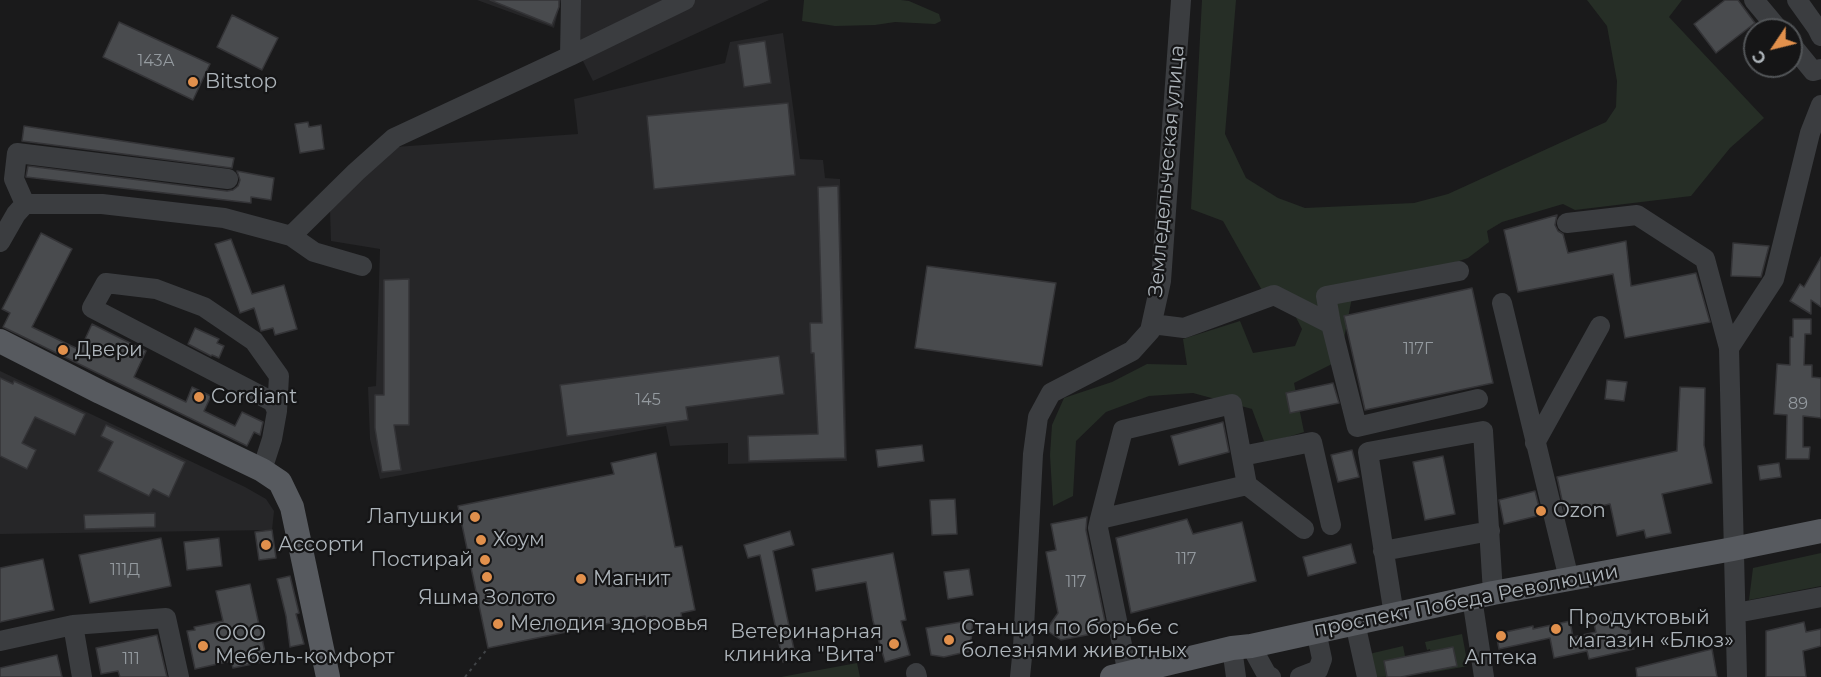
<!DOCTYPE html>
<meta charset="utf-8">
<style>
body{margin:0}
#map{position:relative;width:1821px;height:677px;overflow:hidden;background:#1a1a1b;font-family:Montserrat,sans-serif}
canvas{display:block}
.north{position:absolute;left:1743px;top:18px;width:60px;height:60px;box-sizing:border-box;background:#151516;border:2px solid #525558;border-radius:50%;rotate:235deg;font-size:16px;font-weight:700;line-height:24px;text-align:center;color:#adb4ba}
.north::after{content:'';display:block;margin:auto;width:21px;height:27px;background:#e1904c;clip-path:polygon(50% 0,100% 100%,50% 72%,0 100%)}
</style>
<div id="map">
<canvas width="1821" height="677"></canvas>
<div class="north">С</div>
</div>
<script>
const ctx = document.querySelector('canvas').getContext('2d');
ctx.lineJoin = 'round';
function fillPath(path, color) { ctx.fillStyle = color; ctx.fill(path, 'evenodd'); }
const poly = rows => new Path2D(rows.map(r => 'M' + r).join(''));
function stroke(path, color, width, dash) { ctx.strokeStyle = color; ctx.lineWidth = width; ctx.lineCap = dash ? 'butt' : 'round'; ctx.setLineDash(dash || []); ctx.stroke(path); }
function drawText(font, color, halo, rows, align = 'center') {
  ctx.font = font + ' Montserrat,sans-serif'; ctx.lineWidth = 4.5; ctx.setLineDash([]); ctx.textBaseline = 'middle'; ctx.strokeStyle = halo; ctx.fillStyle = color; for (const [text, x, y, turn = 0] of rows) {
    ctx.save(); ctx.translate(x, y); ctx.rotate((+turn || 0) * Math.PI / 180); ctx.textAlign = isNaN(turn) ? turn : align; if (halo) ctx.strokeText(text, 0, 0); ctx.fillText(text, 0, 0); ctx.restore();
  }
}
fillPath(poly([
 [477,0,561,0,554,28],
 [567,0,769,0,593,81,562,19],
 [783,33,800,159,823,160,825,178,840,179,847,461,728,464,728,443,670,446,666,426,380,479,370,439,368,387,376,386,380,249,331,241,330,210,395,147,578,134,574,99,725,63,730,42],
 [0,371,245,487,266,499,274,511,272,530,0,534]
]), '#262628');
fillPath(poly([
 [804,0,901,0,909,1,939,14,941,21,935,24,895,22,875,25,835,26,802,21],
 [1202,0,1236,0,1225,134,1246,178,1278,198,1305,208,1414,203,1448,194,1606,122,1616,107,1617,81,1607,26,1587,0,1682,0,1669,17,1764,118,1730,148,1691,196,1575,210,1563,204,1502,222,1487,231,1489,242,1468,258,1352,297,1340,360,1294,383,1304,432,1265,444,1252,409,1193,393,1149,396,1106,412,1076,441,1073,496,1053,506,1050,455,1052,425,1064,398,1112,382,1147,364,1187,365,1183,339,1240,321,1253,353,1295,346,1302,329,1289,304,1268,301,1223,221,1191,209],
 [1821,553,1821,586,1749,600,1753,568],
 [1462,634,1468,666,1429,673,1427,662,1432,661,1430,649,1427,650,1425,642],
 [1403,646,1409,676,1373,677,1369,654],
 [857,663,860,677,781,677]
]), '#262e26');
const building = poly([
 [490,0,559,0,559,7,552,25,490,0],
 [1725,0,1738,0,1755,23,1716,53,1694,24,1725,0],
 [232,15,278,38,262,70,217,47,232,15],
 [119,22,210,64,193,100,103,57,119,22],
 [765,41,771,83,744,87,738,45,765,41],
 [788,103,795,175,654,189,647,116,788,103],
 [308,122,309,127,321,125,324,149,300,153,295,124,308,122],
 [24,126,234,158,232,168,22,141,24,126],
 [28,166,227,191,233,190,238,186,240,180,237,171,274,178,271,200,251,197,251,203,26,177,28,166],
 [838,186,845,458,749,461,748,436,818,434,814,353,811,353,810,323,822,323,818,187,838,186],
 [1557,215,1555,225,1558,231,1563,234,1568,253,1626,241,1631,286,1696,273,1710,322,1625,338,1613,274,1518,292,1504,230,1557,215],
 [41,233,72,249,32,327,80,350,92,324,146,351,134,377,186,402,192,387,211,396,204,411,235,426,242,412,263,422,260,435,254,432,247,446,3,327,10,313,2,309,41,233],
 [231,239,252,294,284,285,297,329,275,335,273,328,261,331,254,308,240,313,215,244,231,239],
 [1733,243,1769,246,1761,277,1731,276,1733,243],
 [1821,257,1821,307,1811,300,1811,314,1790,301,1800,284,1804,287,1821,257],
 [927,266,1056,283,1042,366,915,348,927,266],
 [409,279,409,425,394,425,401,470,382,472,375,428,375,395,384,395,384,280,409,279],
 [1472,288,1493,383,1365,410,1344,316,1472,288],
 [1793,319,1811,319,1811,334,1805,334,1804,365,1812,365,1812,377,1821,378,1821,418,1803,416,1803,447,1810,447,1809,459,1786,459,1787,415,1774,414,1777,364,1790,365,1790,337,1793,337,1793,319],
 [195,328,219,339,217,343,224,346,219,358,212,355,211,356,188,344,195,328],
 [779,356,784,394,686,407,688,420,567,436,560,385,779,356],
 [0,378,13,384,14,381,85,414,75,435,35,417,22,443,36,450,27,469,0,456,0,378],
 [1607,380,1627,382,1624,401,1605,399,1607,380],
 [1333,383,1339,403,1290,413,1286,393,1333,383],
 [1680,387,1705,388,1704,445,1712,483,1662,494,1671,533,1646,538,1644,530,1617,536,1610,504,1565,514,1557,477,1677,451,1680,387],
 [1223,422,1229,452,1179,465,1171,436,1223,422],
 [106,425,185,462,169,497,153,489,149,496,98,471,113,442,101,436,106,425],
 [922,445,924,461,878,467,876,450,922,445],
 [1352,450,1359,477,1338,482,1331,455,1352,450],
 [656,453,675,547,682,546,695,610,681,613,682,619,647,626,645,616,488,648,458,506,614,474,611,463,656,453],
 [1443,456,1455,514,1425,520,1413,462,1443,456],
 [1779,463,1781,477,1760,480,1758,466,1779,463],
 [1535,491,1541,515,1504,524,1499,500,1535,491],
 [955,499,957,534,932,535,930,500,955,499],
 [155,513,155,527,85,529,84,515,155,513],
 [1087,517,1086,530,1107,631,1061,640,1046,630,1058,613,1046,552,1056,550,1051,524,1087,517],
 [1187,519,1193,534,1242,522,1256,581,1131,613,1116,538,1187,519],
 [272,530,276,558,259,560,255,532,272,530],
 [790,531,794,545,773,551,796,659,783,662,760,555,748,558,744,545,790,531],
 [161,538,171,586,90,603,79,555,161,538],
 [219,538,222,566,187,570,184,542,219,538],
 [1351,544,1356,563,1308,576,1303,557,1351,544],
 [893,553,906,620,901,621,910,655,885,662,873,621,866,582,816,591,812,569,893,553],
 [43,559,54,610,0,622,0,568,43,559],
 [969,569,973,595,948,599,944,572,969,569],
 [290,576,299,613,296,614,304,644,290,647,286,616,277,579,290,576],
 [250,584,267,661,233,668,231,661,195,669,187,631,195,630,194,627,223,621,216,591,250,584],
 [1616,611,1619,627,1629,625,1634,649,1589,659,1587,651,1554,658,1550,638,1499,649,1496,634,1533,626,1533,629,1570,621,1573,637,1596,632,1592,616,1616,611],
 [973,620,970,651,944,657,931,655,926,628,973,620],
 [1804,622,1806,632,1821,629,1821,646,1803,651,1806,677,1766,677,1766,631,1804,622],
 [157,635,167,677,120,677,118,671,101,674,96,648,157,635],
 [1453,647,1457,666,1401,677,1387,677,1384,661,1453,647],
 [1712,649,1717,677,1637,677,1636,668,1712,649],
 [57,655,62,677,0,677,0,668,57,655]
]);
fillPath(building, '#494b4e');
stroke(building, '#343437', 1.5);
stroke(poly([
 [465,677,488,648]
]), '#414447', 2, [3, 4.5]);
stroke(poly([
 [1754,0,1779,30],
 [1797,0,1817,28,1821,36],
 [1791,44,1813,71,1821,69],
 [570,56,685,0],
 [25,204,14,179,17,153,228,179],
 [1567,223,1637,215,1705,259,1729,348],
 [291,236,356,172,394,138,570,56,571,0],
 [0,242,16,214,25,204,102,204,224,218,291,236,314,252,362,266],
 [1502,303,1569,579],
 [1152,324,1184,328,1274,295,1331,324,1326,296,1459,271],
 [1331,324,1357,427,1478,399],
 [1535,443,1600,326],
 [1242,456,1312,442,1331,525],
 [262,470,272,439,277,411,273,402,92,308,106,283,156,289,204,307,254,341,279,376,277,411],
 [1247,485,1304,529],
 [1100,519,1247,485,1232,404,1123,430,1100,519,1098,528,1128,674],
 [1383,551,1490,531],
 [1472,598,1484,677],
 [1736,613,1821,597],
 [1394,615,1368,452,1483,431,1493,593],
 [1355,623,1367,677],
 [73,625,166,618,179,677],
 [0,641,73,625,82,677],
 [1251,646,1267,675,1271,677],
 [1232,648,1236,677],
 [916,673,917,677],
 [1020,677,1023,647,1033,454,1038,417,1051,393,1132,351,1150,331,1161,281,1181,0],
 [1300,677,1318,670,1322,659,1316,631],
 [1737,677,1729,348,1774,279,1810,133,1821,105]
]), '#3b3d40', 20);
stroke(poly([
 [0,341,100,392,262,470,280,482,292,507,328,677],
 [1112,677,1232,648,1251,646,1493,593,1733,549,1821,531]
]), '#575a5f', 24);
for (const [x, y, r, color] of [
 [193,82,6,"#e1904c"],
 [63,350,6,"#e1904c"],
 [199,397,6,"#e1904c"],
 [1541,511,6,"#e1904c"],
 [475,517,6,"#e1904c"],
 [481,540,6,"#e1904c"],
 [266,545,6,"#e1904c"],
 [485,560,6,"#e1904c"],
 [487,577,6,"#e1904c"],
 [581,579,6,"#e1904c"],
 [498,624,6,"#e1904c"],
 [1556,629,6,"#e1904c"],
 [1501,636,6,"#e1904c"],
 [949,640,6,"#e1904c"],
 [894,644,6,"#e1904c"],
 [203,646,6,"#e1904c"]
]) { const dot = new Path2D(); dot.arc(x, y, r, 0, 2 * Math.PI); ctx.fillStyle = color; ctx.fill(dot); stroke(dot, '#151516', 2); }
drawText('16px', '#949a9f', null, [
 ["143А",156,61],
 ["117Г",1418,349],
 ["145",648,400],
 ["89",1798,404],
 ["117",1186,559],
 ["111Д",125,570],
 ["117",1076,582],
 ["111",131,659]
]);
drawText('20px', '#adb4ba', '#151516', [
 ["Bitstop",205,82],
 ["Двери",75,350],
 ["Cordiant",211,397],
 ["Ozon",1553,511],
 ["Лапушки",463,517,"right"],
 ["Хоум",493,540],
 ["Ассорти",278,545],
 ["Постирай",473,560,"right"],
 ["Магнит",593,579],
 ["Яшма Золото",487,598,"center"],
 ["Продуктовый",1568,618],
 ["магазин «Блюз»",1568,641],
 ["Мелодия здоровья",510,624],
 ["Станция по борьбе с",961,628],
 ["болезнями животных",961,651],
 ["Ветеринарная",882,632,"right"],
 ["клиника \"Вита\"",882,655,"right"],
 ["ООО",215,634],
 ["Мебель-комфорт",215,657],
 ["Аптека",1501,658,"center"]
], 'left');
drawText('20px', '#adb4ba', '#151516', [
 ["Земледельческая улица",1167,171,-85],
 ["проспект Победа Революции",1466,601,-11]
]);
</script>
